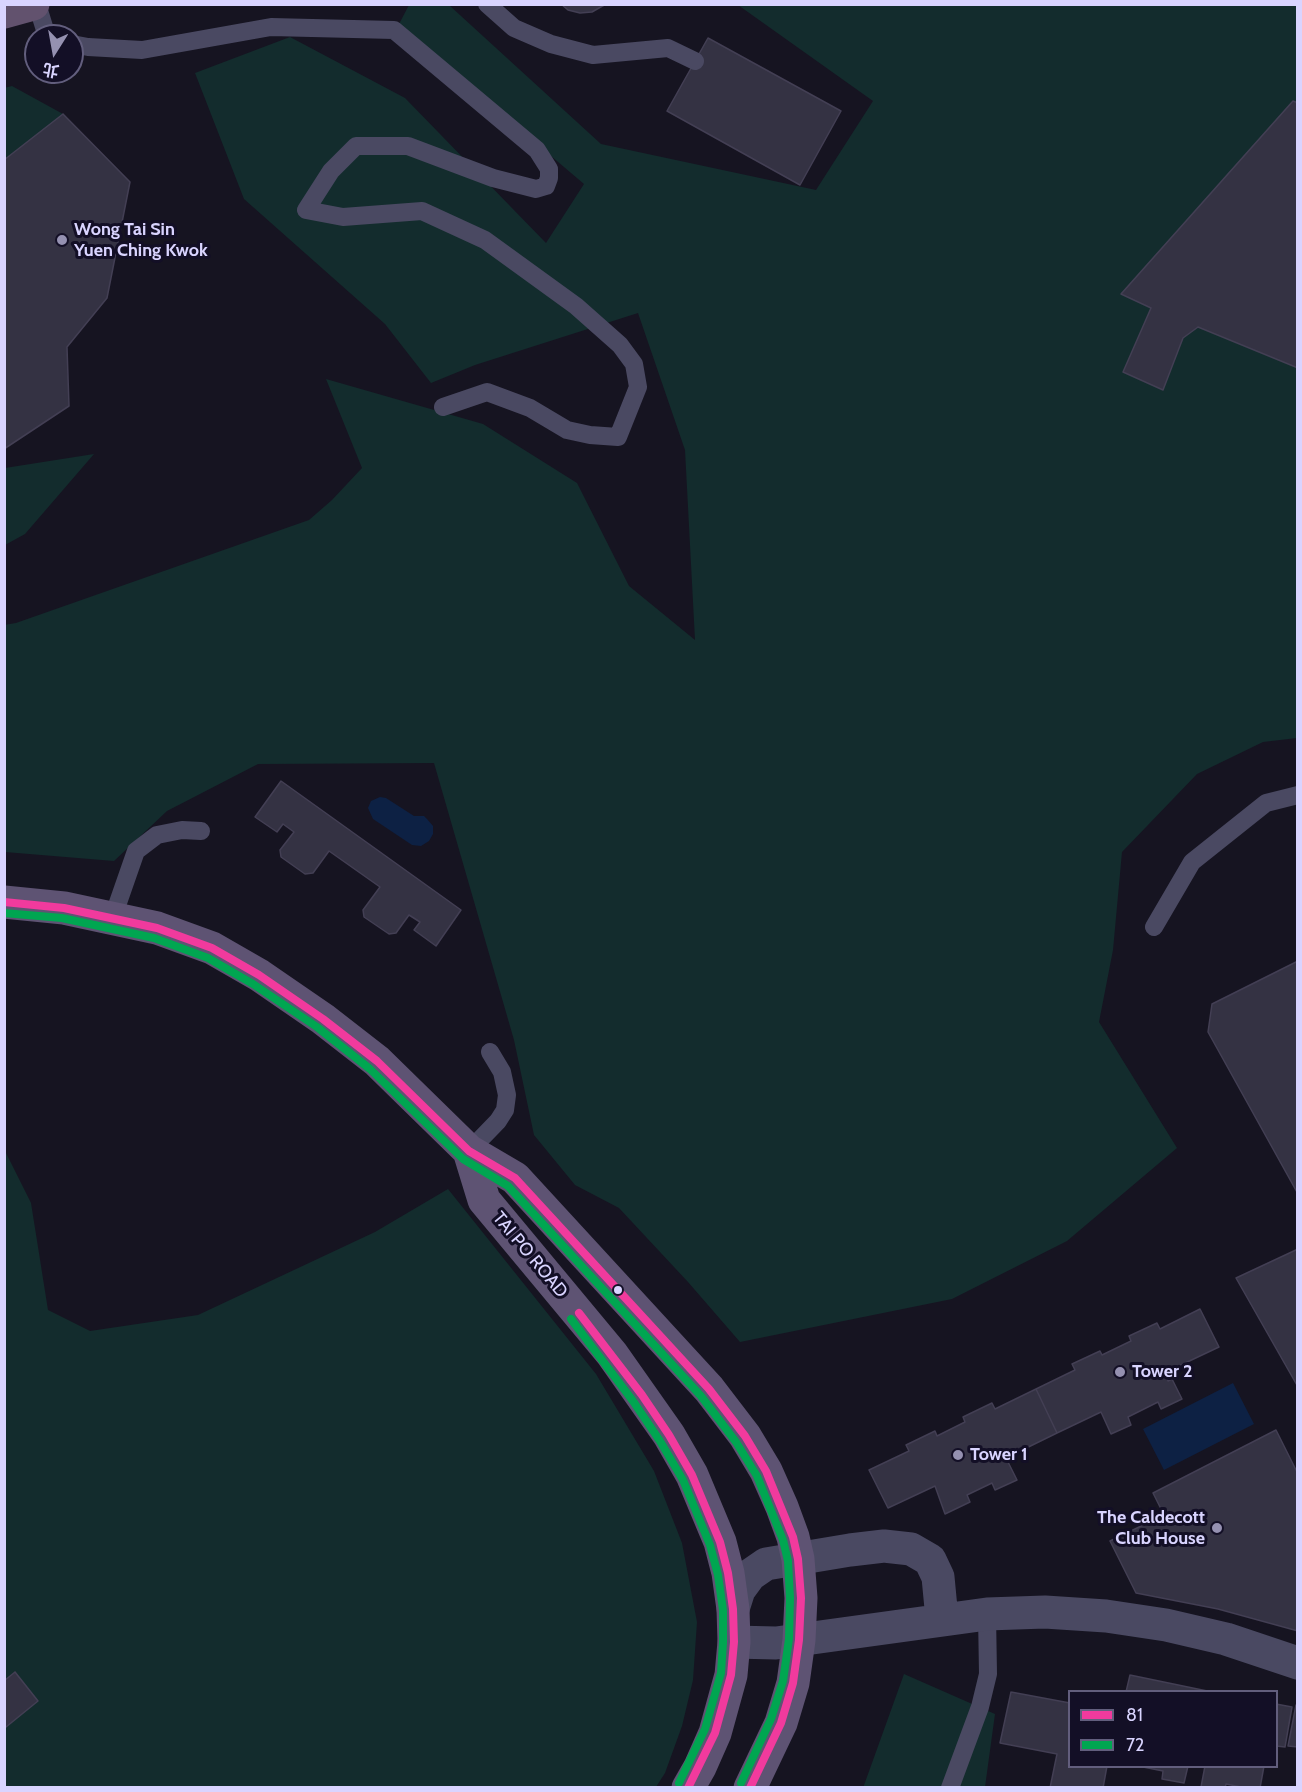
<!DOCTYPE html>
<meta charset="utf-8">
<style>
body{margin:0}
#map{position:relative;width:1302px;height:1792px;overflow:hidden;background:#161421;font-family:Cabin,"Noto Sans TC",sans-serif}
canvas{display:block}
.frame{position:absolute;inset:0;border:6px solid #d9d4ff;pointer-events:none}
.legend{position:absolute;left:1068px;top:1690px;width:210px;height:78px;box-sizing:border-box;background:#130f26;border:2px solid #625e7d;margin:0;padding:8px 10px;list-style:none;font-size:18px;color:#d9d4ff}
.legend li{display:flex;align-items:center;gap:12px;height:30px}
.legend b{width:30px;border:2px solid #625e7d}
.north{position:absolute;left:24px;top:24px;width:60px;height:60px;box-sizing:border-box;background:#130f26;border:2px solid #625e7d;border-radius:50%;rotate:191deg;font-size:16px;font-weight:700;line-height:24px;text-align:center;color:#d9d4ff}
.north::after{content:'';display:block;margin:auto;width:21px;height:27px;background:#9591b1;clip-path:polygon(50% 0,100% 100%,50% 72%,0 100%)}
</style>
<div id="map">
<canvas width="1302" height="1792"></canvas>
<div class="frame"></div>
<ul class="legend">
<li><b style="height:8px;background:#f13a9d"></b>81</li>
<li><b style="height:8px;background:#00a651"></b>72</li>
</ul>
<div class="north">北</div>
</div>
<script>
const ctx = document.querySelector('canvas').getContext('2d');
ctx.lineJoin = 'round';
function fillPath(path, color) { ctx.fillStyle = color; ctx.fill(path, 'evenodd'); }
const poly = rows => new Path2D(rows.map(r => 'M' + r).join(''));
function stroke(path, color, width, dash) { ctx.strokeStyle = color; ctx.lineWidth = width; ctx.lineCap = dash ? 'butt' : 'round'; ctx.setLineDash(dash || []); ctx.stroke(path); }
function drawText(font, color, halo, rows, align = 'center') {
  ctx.font = font + ' Cabin,sans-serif'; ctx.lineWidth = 6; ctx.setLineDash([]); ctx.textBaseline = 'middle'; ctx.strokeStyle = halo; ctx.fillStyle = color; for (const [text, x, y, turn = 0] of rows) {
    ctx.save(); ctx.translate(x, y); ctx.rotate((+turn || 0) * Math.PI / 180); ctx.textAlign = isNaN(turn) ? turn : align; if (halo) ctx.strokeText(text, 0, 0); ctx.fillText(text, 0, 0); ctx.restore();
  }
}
fillPath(poly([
 [409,5,449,5,601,144,816,190,873,101,738,5,1297,5,1297,738,1263,742,1197,774,1122,852,1113,950,1099,1022,1177,1148,1067,1241,952,1299,740,1342,688,1282,619,1208,575,1185,534,1135,514,1040,434,763,258,764,167,811,114,861,5,852,4,625,16,623,309,520,332,500,362,468,326,379,483,424,577,483,629,586,695,640,685,450,638,313,475,365,431,383,385,324,244,199,195,73,290,37,405,98,546,243,584,184,398,26],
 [12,86,63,114,36,235,5,237,4,88],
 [94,454,25,534,5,545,5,468],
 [4,1149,31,1203,48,1310,90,1331,198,1315,375,1232,448,1189,596,1374,654,1471,682,1543,697,1622,693,1680,682,1726,665,1773,656,1787,5,1787],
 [904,1674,995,1714,985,1787,863,1788]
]), '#132c2d');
fillPath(poly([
 [380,797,386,798,414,816,424,816,427,819,433,826,433,834,429,841,421,846,412,845,373,819,368,808,371,801],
 [1233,1383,1254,1424,1164,1470,1143,1429]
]), '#0d2144');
const building = poly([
 [561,4,606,4,592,12,580,13,568,10,561,4],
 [708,38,841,111,800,185,667,111,708,38],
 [1293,101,1298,103,1298,368,1198,327,1183,338,1163,390,1123,372,1151,308,1121,294,1293,101],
 [63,114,130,182,107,298,67,347,69,406,4,449,4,160,63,114],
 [281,781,461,910,436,946,414,930,420,922,409,915,396,933,389,934,364,917,363,910,380,887,329,851,313,873,305,874,281,857,280,850,294,832,283,824,277,832,255,817,281,781],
 [1298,961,1298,1194,1208,1032,1212,1004,1298,961],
 [1298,1249,1298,1387,1236,1278,1298,1249],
 [1200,1309,1219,1347,1164,1373,1168,1381,1172,1379,1182,1399,1161,1409,1158,1402,1128,1417,1131,1425,1111,1434,1101,1412,1057,1433,1036,1389,1075,1370,1072,1364,1100,1351,1102,1355,1131,1341,1129,1336,1157,1323,1160,1329,1200,1309],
 [1036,1389,1057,1433,1006,1458,1017,1480,995,1490,992,1483,967,1495,970,1502,945,1514,935,1486,888,1508,869,1470,909,1451,906,1445,935,1431,937,1436,965,1422,963,1417,992,1403,995,1409,1036,1389],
 [1276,1430,1298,1474,1298,1631,1218,1609,1136,1593,1110,1541,1164,1515,1153,1493,1276,1430],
 [15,1672,38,1701,6,1727,4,1725,4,1681,15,1672],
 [1130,1675,1212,1692,1126,1692,1130,1675],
 [1011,1692,1070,1703,1070,1766,1107,1766,1103,1788,1050,1788,1057,1754,1000,1743,1011,1692],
 [1276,1704,1292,1707,1285,1747,1276,1746,1276,1704],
 [1296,1705,1298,1705,1298,1747,1288,1746,1296,1705],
 [1138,1766,1188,1766,1184,1783,1162,1779,1163,1771,1138,1766],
 [1205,1766,1264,1766,1260,1788,1246,1788,1226,1784,1225,1788,1201,1787,1205,1766]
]);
fillPath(building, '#343243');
stroke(building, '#433f54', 1.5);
stroke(poly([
 [37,4,45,30,51,36],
 [487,4,514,28,551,44,593,55,668,48,695,61],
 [72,44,88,47,142,50,271,27,394,30,537,150,549,169,549,178,546,186,536,189,493,178,408,146,356,146,331,171,306,210,343,217,422,211,485,240,576,306,620,345,634,364,638,387,618,437,590,435,567,430,530,408,487,392,443,407],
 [113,917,136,851,157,835,182,830,201,831],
 [1154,927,1192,862,1266,803,1298,795],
 [469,1151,498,1121,505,1110,507,1095,502,1072,490,1052],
 [950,1788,980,1707,988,1674,987,1614]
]), '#4a4962', 18);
stroke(poly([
 [733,1609,739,1590,750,1575,766,1564,850,1550,884,1546,911,1549,930,1560,938,1577,942,1619],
 [734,1642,776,1643,987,1614,1045,1612,1106,1616,1166,1625,1226,1639,1298,1663]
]), '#4a4962', 33);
stroke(poly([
 [4,902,64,908,157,928,212,948,259,975,323,1019,377,1061,469,1151,515,1178,709,1389,745,1436,766,1471,782,1507,793,1537,798,1559,801,1598,799,1640,793,1683,781,1723,750,1788],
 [469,1151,484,1200,612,1354,669,1435,692,1475,720,1542,728,1573,733,1609,734,1642,731,1675,715,1733,700,1767,688,1788]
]), '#5e5373', 33);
stroke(poly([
 [4,12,33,4]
]), '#62526e', 33);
stroke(poly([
 [4,902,64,908,157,928,212,948,259,975,323,1019,377,1061,469,1151,515,1178,709,1389,745,1436,766,1471,793,1537,798,1559,801,1598,799,1640,793,1683,781,1723,750,1788],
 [579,1313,642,1395,669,1435,692,1475,720,1542,728,1573,733,1609,734,1642,731,1675,715,1733,688,1788]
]), '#f13a9d', 8);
stroke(poly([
 [4,913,62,918,154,938,208,958,253,984,317,1027,370,1069,463,1159,508,1186,701,1396,736,1442,757,1476,783,1540,788,1561,790,1598,789,1639,783,1681,771,1719,741,1783],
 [571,1319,633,1401,660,1441,683,1480,698,1516,710,1545,718,1575,723,1610,723,1642,721,1673,705,1729,679,1783]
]), '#00a651', 8);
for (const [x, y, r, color] of [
 [62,240,6,"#9591b1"],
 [618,1290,5,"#d9d4ff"],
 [1120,1372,6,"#9591b1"],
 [958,1455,6,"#9591b1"],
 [1217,1528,6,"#9591b1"]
]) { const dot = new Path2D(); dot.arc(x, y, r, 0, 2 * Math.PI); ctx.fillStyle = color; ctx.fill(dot); stroke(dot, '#130f26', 2); }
drawText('bold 18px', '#d9d4ff', '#130f26', [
 ["Wong Tai Sin",74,230],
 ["Yuen Ching Kwok",74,251],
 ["Tower 2",1132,1372],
 ["Tower 1",970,1455],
 ["The Caldecott",1205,1518,"right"],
 ["Club House",1205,1539,"right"]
], 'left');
drawText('18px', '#d9d4ff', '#130f26', [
 ["TAI PO ROAD",530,1255,50]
]);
</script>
